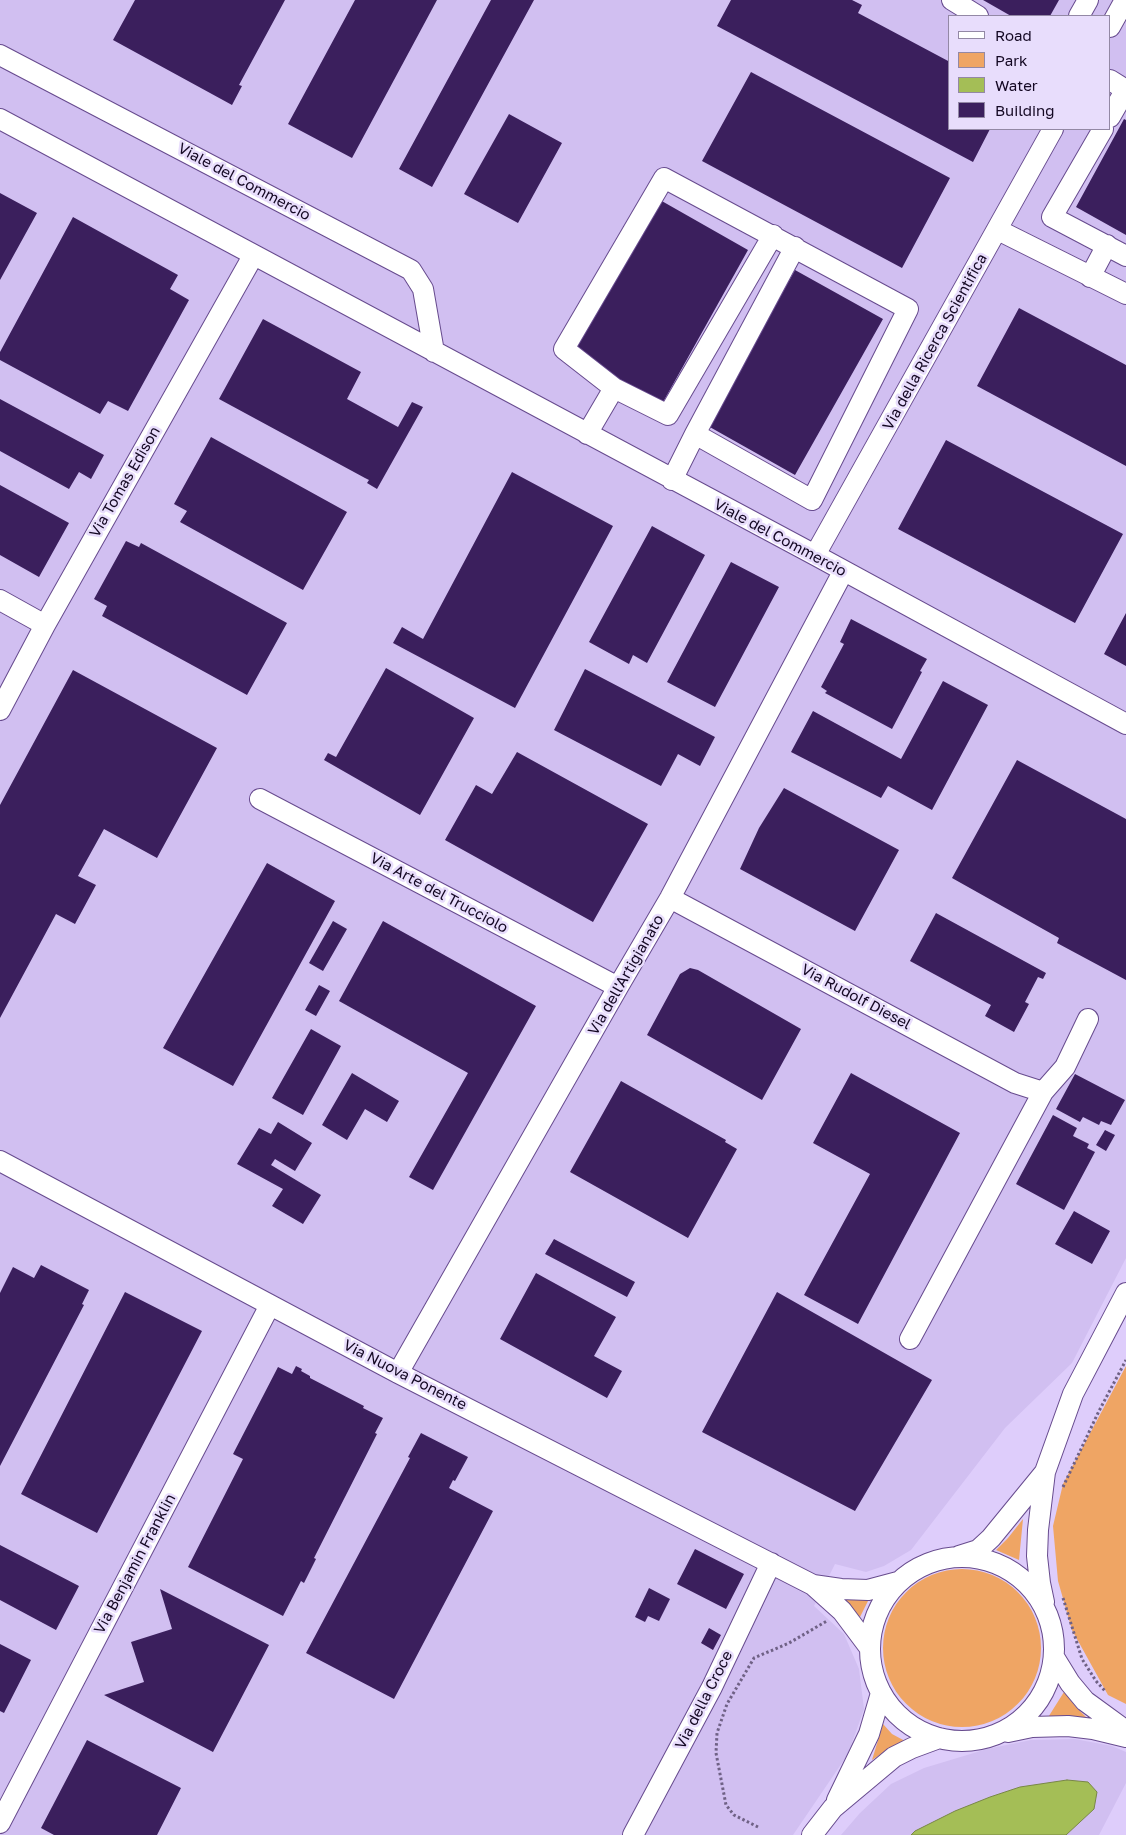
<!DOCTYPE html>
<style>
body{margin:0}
#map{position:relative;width:1126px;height:1835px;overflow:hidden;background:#decdfb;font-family:"Golos Text",sans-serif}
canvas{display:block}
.legend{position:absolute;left:948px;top:15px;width:162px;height:115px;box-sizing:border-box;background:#e8ddfc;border:1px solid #9388a5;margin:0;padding:6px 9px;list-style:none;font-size:15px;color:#140823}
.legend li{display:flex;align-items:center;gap:10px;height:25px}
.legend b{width:25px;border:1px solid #9388a5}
</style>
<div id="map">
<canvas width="1126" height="1835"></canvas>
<ul class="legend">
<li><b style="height:6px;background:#fff"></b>Road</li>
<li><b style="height:14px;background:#efa564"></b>Park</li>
<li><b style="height:14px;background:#a4be56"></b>Water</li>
<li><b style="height:14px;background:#3b1f5d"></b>Building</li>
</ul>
</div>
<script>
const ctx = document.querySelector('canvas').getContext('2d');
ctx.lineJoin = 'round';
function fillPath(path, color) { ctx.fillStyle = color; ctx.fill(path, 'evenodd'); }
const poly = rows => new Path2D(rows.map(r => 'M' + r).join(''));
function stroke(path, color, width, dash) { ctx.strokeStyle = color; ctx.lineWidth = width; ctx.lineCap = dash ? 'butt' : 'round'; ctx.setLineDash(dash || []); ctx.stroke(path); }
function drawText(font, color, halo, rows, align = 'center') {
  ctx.font = font + ' "Golos Text",sans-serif'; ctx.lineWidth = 5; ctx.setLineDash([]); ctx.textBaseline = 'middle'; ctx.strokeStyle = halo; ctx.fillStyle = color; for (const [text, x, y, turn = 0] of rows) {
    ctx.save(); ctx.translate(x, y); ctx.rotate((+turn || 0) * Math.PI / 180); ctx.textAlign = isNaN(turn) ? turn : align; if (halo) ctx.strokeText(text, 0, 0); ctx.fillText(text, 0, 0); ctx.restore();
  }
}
fillPath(poly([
 [0,0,1126,0,1126,1258,1072,1363,1005,1428,911,1550,884,1566,866,1572,835,1564,814,1606,844,1634,859,1669,864,1709,848,1754,793,1835,0,1835],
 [950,16,1110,16,1110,129,950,129],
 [1075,1739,1112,1746,1126,1752,1126,1783,1099,1835,841,1835,860,1813,891,1784,924,1768,987,1749,1031,1740]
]), '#d1bff1');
fillPath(poly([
 [1126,1366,1126,1704,1108,1695,1072,1630,1058,1581,1053,1526,1063,1484],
 [1023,1519,1019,1560,996,1550,1008,1538],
 '883 1648a79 79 0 1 1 158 0a79 79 0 1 1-158 0Z',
 [849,1595,870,1597,860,1617,845,1603],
 [1064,1692,1076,1707,1091,1722,1047,1719],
 [883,1724,892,1734,905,1741,890,1748,872,1760]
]), '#efa564');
const water = poly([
 [1067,1780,1088,1782,1097,1792,1094,1809,1066,1835,911,1835,915,1831,955,1811,990,1797,1020,1787,1067,1780]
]);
fillPath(water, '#a4be56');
stroke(water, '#798747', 1);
fillPath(poly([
 [135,0,285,0,239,85,242,86,232,105,113,40],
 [355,0,437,0,352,158,288,124],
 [491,0,534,0,432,187,399,169],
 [731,0,852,0,862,5,858,13,950,62,950,129,990,129,973,162,717,26],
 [983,0,1059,0,1050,16,1011,16],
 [751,72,950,178,902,268,702,161],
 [509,114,562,143,518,223,464,194],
 [1124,119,1126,120,1126,235,1076,207],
 [0,193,37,213,0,280],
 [660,200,748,250,662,404,573,354],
 [73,217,178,275,170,289,189,300,128,411,108,401,100,414,0,360,0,352],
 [795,270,883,319,795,475,708,426],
 [1019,308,1126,365,1126,466,977,386],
 [263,319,361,372,347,399,398,427,412,402,423,407,377,489,367,483,369,480,365,478,219,399],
 [0,399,104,455,91,479,79,472,69,489,0,451],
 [211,437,347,512,303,590,180,522,187,511,174,504],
 [946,440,1123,534,1075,623,898,529],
 [512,472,613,526,515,708,393,643,402,627,423,639],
 [0,485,69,523,39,577,0,555],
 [652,526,705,555,647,663,633,655,629,664,589,642],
 [126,541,139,547,141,543,287,623,247,695,102,616,107,606,94,599],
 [731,562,779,587,715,707,667,682],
 [1126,613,1126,666,1104,654],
 [851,619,927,659,920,671,922,672,892,729,825,693,827,691,821,687,844,644,840,642],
 [386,668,474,718,420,815,324,760,328,753,336,757],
 [585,669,715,737,700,766,678,754,661,786,554,730],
 [73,670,217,748,157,858,104,829,78,876,96,885,75,924,56,914,0,1018,0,805],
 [943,681,988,705,932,810,888,786,881,798,791,752,813,711,901,759],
 [517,752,648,824,593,922,445,840,476,785,492,794],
 [1017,760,1126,819,1126,980,1057,943,1059,938,952,878],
 [784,788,899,850,855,931,740,869,759,828],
 [267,863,335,901,233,1086,163,1048],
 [936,913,1046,973,1043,979,1038,977,1025,1002,1029,1004,1014,1032,985,1016,991,1005,910,961],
 [333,921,347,929,323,971,309,963],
 [383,921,536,1006,433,1190,409,1177,468,1073,339,1001],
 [690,968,698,970,801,1029,762,1100,647,1035,680,974],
 [319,985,330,991,316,1016,305,1010],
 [311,1029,341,1046,303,1115,272,1098],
 [352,1073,399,1101,387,1122,365,1109,347,1140,322,1125],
 [851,1073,960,1133,858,1324,804,1295,870,1174,813,1143],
 [1075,1074,1125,1100,1111,1125,1101,1121,1099,1125,1083,1117,1080,1122,1056,1109],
 [621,1081,726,1140,725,1142,737,1149,688,1238,570,1172],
 [1053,1115,1077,1128,1073,1136,1089,1144,1087,1148,1095,1152,1064,1210,1016,1184],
 [278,1122,312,1143,295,1171,275,1159,271,1165,321,1195,303,1224,272,1206,283,1189,237,1164,259,1128,271,1134],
 [1105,1130,1115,1135,1106,1151,1096,1145],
 [1074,1211,1110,1231,1092,1264,1055,1244],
 [554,1239,635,1282,627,1297,545,1254],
 [41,1265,89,1290,82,1304,84,1305,0,1466,0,1293,13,1267,34,1278],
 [536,1273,616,1317,594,1356,622,1371,607,1398,500,1339],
 [125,1292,202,1331,97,1533,21,1494],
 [777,1292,932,1380,855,1511,702,1432],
 [296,1366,302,1369,301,1371,310,1376,310,1378,364,1406,363,1408,383,1418,375,1433,377,1434,314,1558,316,1559,304,1583,301,1581,283,1616,188,1567,243,1459,233,1454,278,1367,292,1374],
 [421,1433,468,1457,455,1481,453,1480,449,1488,493,1511,394,1699,306,1653,410,1458,408,1457],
 [0,1545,79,1586,56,1630,0,1600],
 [695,1549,744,1574,726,1609,677,1584],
 [649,1588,670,1599,659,1621,648,1616,645,1622,635,1617],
 [160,1589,269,1645,213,1752,104,1695,144,1682,131,1642,172,1629],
 [709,1628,721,1635,713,1650,701,1643],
 [0,1644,31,1660,4,1713,0,1711],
 [87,1740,181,1788,157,1835,54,1835,41,1828]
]), '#3b1f5d');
const minor = poly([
 [952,0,978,16],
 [1079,16,1088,0],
 [1110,27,1125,0],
 [0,55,411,270,423,289,434,352],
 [1110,80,1126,90],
 [1110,117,1126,89],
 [0,119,815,555,1126,724],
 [1103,129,1052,217,1126,256],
 [998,230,1126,294],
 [1090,277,1107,245],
 [614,388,668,415,773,235],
 [587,434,614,388,564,349,664,178,908,309,812,500,695,434,672,480],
 [695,434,795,247],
 [815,555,1053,129],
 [0,600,45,625],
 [0,710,45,625,253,256],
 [260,799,618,987],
 [670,898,1015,1083,1043,1092],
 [0,1161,398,1373,813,1585,842,1611,869,1647],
 [910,1339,1043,1092,1065,1067,1088,1019],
 [398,1373,618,987,670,898,843,572],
 [959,1556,978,1550,991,1538,1045,1472],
 '870 1649a92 92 0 1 1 184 0a92 92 0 1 1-184 0Z',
 [813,1585,841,1589,868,1590,898,1582],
 [1044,1602,1040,1583,1037,1556,1038,1530,1045,1472,1073,1394,1126,1293],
 [1054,1657,1070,1683,1085,1701,1126,1731],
 [1008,1732,1032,1727,1068,1726,1093,1729,1126,1737],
 [837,1800,869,1734,881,1693],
 [0,1823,270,1305],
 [633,1835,712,1687,771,1563],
 [812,1835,833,1808,894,1757,912,1748,939,1738]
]);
stroke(minor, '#674b8e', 22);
stroke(poly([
 [1063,1487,1099,1411,1126,1360],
 [1063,1598,1082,1659,1096,1681,1105,1691],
 [758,1827,734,1815,726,1805,716,1753,717,1733,727,1704,754,1658,789,1643,827,1621]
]), '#6f6185', 3, [2.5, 2.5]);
stroke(minor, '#fff', 20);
drawText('15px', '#140823', '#e8ddfc', [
 ["Viale del Commercio",244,182,28],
 ["Via della Ricerca Scientifica",935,342,-61],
 ["Via Tomas Edison",125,482,-60],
 ["Viale del Commercio",780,538,28],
 ["Via Arte del Trucciolo",439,893,28],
 ["Via dell'Artigianato",626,975,-60],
 ["Via Rudolf Diesel",856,997,28],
 ["Via Nuova Ponente",405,1375,27],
 ["Via Benjamin Franklin",135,1564,-62],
 ["Via della Croce",704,1700,-63]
]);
</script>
